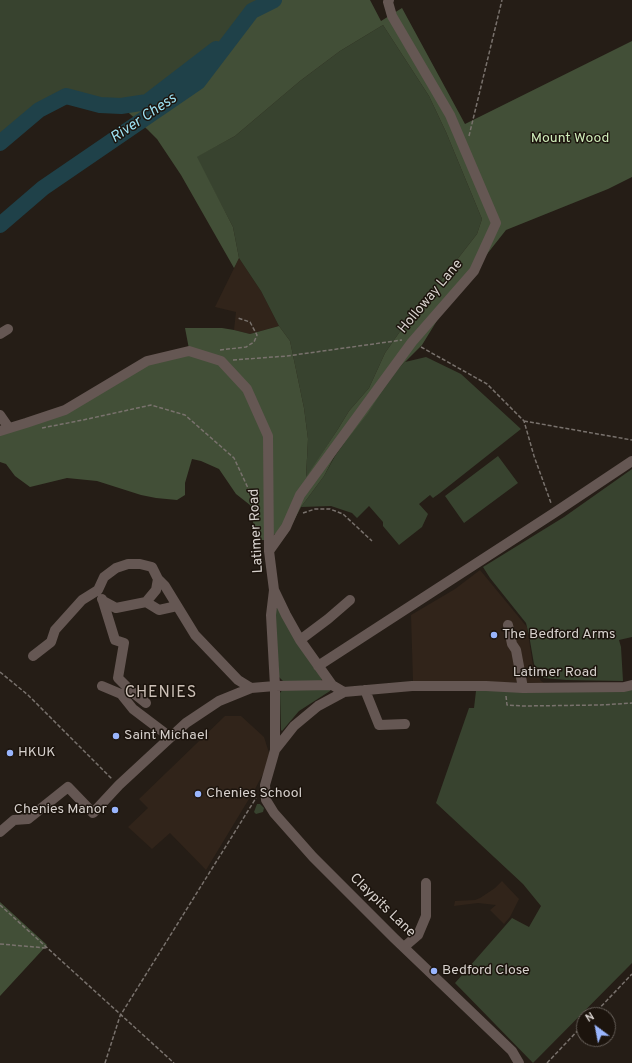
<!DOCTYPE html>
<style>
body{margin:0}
#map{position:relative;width:632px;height:1063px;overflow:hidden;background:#251d16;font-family:Overpass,sans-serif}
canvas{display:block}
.north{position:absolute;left:576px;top:1007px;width:40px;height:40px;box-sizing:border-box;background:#1c140d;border:1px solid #665f59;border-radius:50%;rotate:328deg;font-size:11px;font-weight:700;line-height:16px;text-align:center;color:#d6d0cc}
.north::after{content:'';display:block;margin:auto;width:14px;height:18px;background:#99b5fd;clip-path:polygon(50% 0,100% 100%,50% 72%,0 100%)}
</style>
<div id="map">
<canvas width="632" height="1063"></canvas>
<div class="north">N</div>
</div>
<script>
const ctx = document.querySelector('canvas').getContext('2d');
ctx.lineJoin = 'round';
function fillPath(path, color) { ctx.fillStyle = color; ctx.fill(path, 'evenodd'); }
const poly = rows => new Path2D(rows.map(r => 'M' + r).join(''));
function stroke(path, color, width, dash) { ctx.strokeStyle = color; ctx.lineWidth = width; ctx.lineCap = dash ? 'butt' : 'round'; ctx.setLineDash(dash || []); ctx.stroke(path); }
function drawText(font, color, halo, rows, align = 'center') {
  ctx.font = font + ' Overpass,sans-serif'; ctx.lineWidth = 3; ctx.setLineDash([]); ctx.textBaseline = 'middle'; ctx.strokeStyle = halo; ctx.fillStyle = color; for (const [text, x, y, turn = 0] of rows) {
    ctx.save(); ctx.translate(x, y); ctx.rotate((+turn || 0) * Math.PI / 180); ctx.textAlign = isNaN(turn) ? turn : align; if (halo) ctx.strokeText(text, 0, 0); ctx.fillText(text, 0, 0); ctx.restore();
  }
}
fillPath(poly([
 [239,258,261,291,279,326,250,334,234,330,236,312,215,307],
 [480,570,527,627,533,666,541,681,544,683,413,681,411,615,455,589],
 [225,716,241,716,264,737,271,759,255,789,206,870,170,833,152,849,128,827,148,808,139,799],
 [502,881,519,899,510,917,504,924,490,910,496,905,478,903,454,906,455,901,475,900,480,898,495,888]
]), '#31241a');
fillPath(poly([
 [0,0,274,0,252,11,232,37,147,102,121,106,100,105,66,96,39,110,0,143],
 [383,25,429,96,446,132,482,219,477,234,442,279,417,307,385,353,369,388,349,411,338,429,306,478,308,439,304,408,290,341,279,326,261,291,239,258,233,227,196,157,235,136,300,81,340,51],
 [426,357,461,374,521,429,440,493,433,498,430,495,419,504,428,514,422,527,399,545,383,526,383,522,369,506,357,518,352,513,331,506,301,507,324,476,335,456,394,373,405,362],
 [498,456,518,483,464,523,445,496],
 [632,469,632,637,619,640,621,647,623,681,566,680,544,678,540,675,534,664,529,635,526,623,490,578,483,567,564,517],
 [277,608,278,608,322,679,321,681,284,682,279,677,274,610],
 [632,688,632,963,533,1063,455,983,512,918,529,927,541,906,523,884,436,803,469,708,474,708,476,691],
 [283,689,330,690,330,691,299,711,282,731,281,730,280,693],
 [257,804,260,804,264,808,263,812,256,814,254,812]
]), '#38432f');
fillPath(poly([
 [274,0,370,0,381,21,402,8,465,124,632,41,632,177,608,189,506,230,446,306,422,345,394,373,368,413,335,455,324,476,301,507,287,534,279,531,271,537,270,436,249,388,222,359,189,349,185,328,222,328,234,330,250,334,279,326,290,341,304,408,308,439,306,477,338,429,349,411,369,388,385,353,417,307,442,279,477,234,482,219,446,132,429,96,383,25,340,51,300,81,235,136,197,157,233,227,239,258,234,268,181,175,157,139,148,130,121,106,147,102,231,38,252,11],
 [189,353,221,363,247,390,266,437,267,540,259,540,252,519,250,505,236,494,219,469,201,461,192,459,185,483,185,495,177,500,156,498,141,495,97,481,67,478,30,487,15,476,6,464,0,462,0,432,43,421,147,363],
 [0,902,47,945,0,996]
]), '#424f37');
stroke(poly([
 [0,143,39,110,66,96,100,105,121,106,147,102,216,49],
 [0,225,43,188,198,82,252,11,274,0]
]), '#1f4149', 16);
stroke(poly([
 [469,136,502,0],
 [421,347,487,384,524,421,534,456,551,503],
 [220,350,246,347,254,342,257,335,250,322,238,318],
 [233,360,287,356,402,340],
 [524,421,632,440],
 [42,428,83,420,151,405,185,415,234,458,255,503,259,521],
 [303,513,315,509,330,509,343,514,372,541],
 [0,672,28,695,112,779],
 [506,696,507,705,524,706,600,705,632,703],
 [0,905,174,1063],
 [0,944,46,948],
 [593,1015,632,974],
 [105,1063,120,1016,256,798],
 [547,1063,584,1024]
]), '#79726d', 1.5, [4, 2]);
stroke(poly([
 [0,334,8,329],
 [0,415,9,428],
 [0,431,26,423,65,410,147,361,189,351,221,361,247,389,268,436,269,551,274,590,286,615,300,640,332,685,344,692,412,686,486,686,523,688,624,687,632,685],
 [269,551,286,527,300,495,412,342,474,271,496,223,450,115,392,16,388,2,389,0],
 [274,590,271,615,275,686,275,750,265,785,266,800,274,813,313,857,394,938,512,1051,519,1063],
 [102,599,103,601,116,608,146,602,156,590,158,579],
 [103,601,115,640,124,643,118,678,131,691,146,703],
 [146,602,159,610,177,606],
 [508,625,512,644,516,650,523,688],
 [300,640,328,619,350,600],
 [33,656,51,642,55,630,82,600,98,590,104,577,116,568,128,564,140,564,152,567,158,579,165,586,195,635,238,680,251,688],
 [318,666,554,513,632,461],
 [102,686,121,694,133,709,170,737],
 [365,690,379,725,405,724],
 [275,750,294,726,318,706,344,692],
 [0,832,14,820,28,819,68,787,93,813,119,785,186,723,219,701,251,688,275,686,332,685],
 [404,947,418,935,426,916,426,883]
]), '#655753', 10);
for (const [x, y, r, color] of [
 [494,635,4,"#99b5fd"],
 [116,736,4,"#99b5fd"],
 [10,753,4,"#99b5fd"],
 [198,794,4,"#99b5fd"],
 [115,810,4,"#99b5fd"],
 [434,971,4,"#99b5fd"]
]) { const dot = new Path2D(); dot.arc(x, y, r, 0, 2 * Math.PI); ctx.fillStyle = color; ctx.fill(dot); stroke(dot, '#1c140d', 1.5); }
drawText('14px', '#cfecba', '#1c140d', [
 ["Mount Wood",570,139]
]);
drawText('14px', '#d6d0cc', '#1c140d', [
 ["Holloway Lane",431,297,-50],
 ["Latimer Road",257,531,-93],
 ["Latimer Road",555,673],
 ["Claypits Lane",382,906,44]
]);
drawText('14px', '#d6d0cc', '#1c140d', [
 ["The Bedford Arms",502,635],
 ["Saint Michael",124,736],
 ["HKUK",18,753],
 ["Chenies School",206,794],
 ["Chenies Manor",107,810,"right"],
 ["Bedford Close",442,971]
], 'left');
drawText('italic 15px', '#9de1f2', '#1c140d', [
 ["River Chess",144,119,-34]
]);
ctx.letterSpacing = '1px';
drawText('16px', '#ccc0b7', '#1c140d', [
 ["CHENIES",161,694]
]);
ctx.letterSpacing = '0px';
</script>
